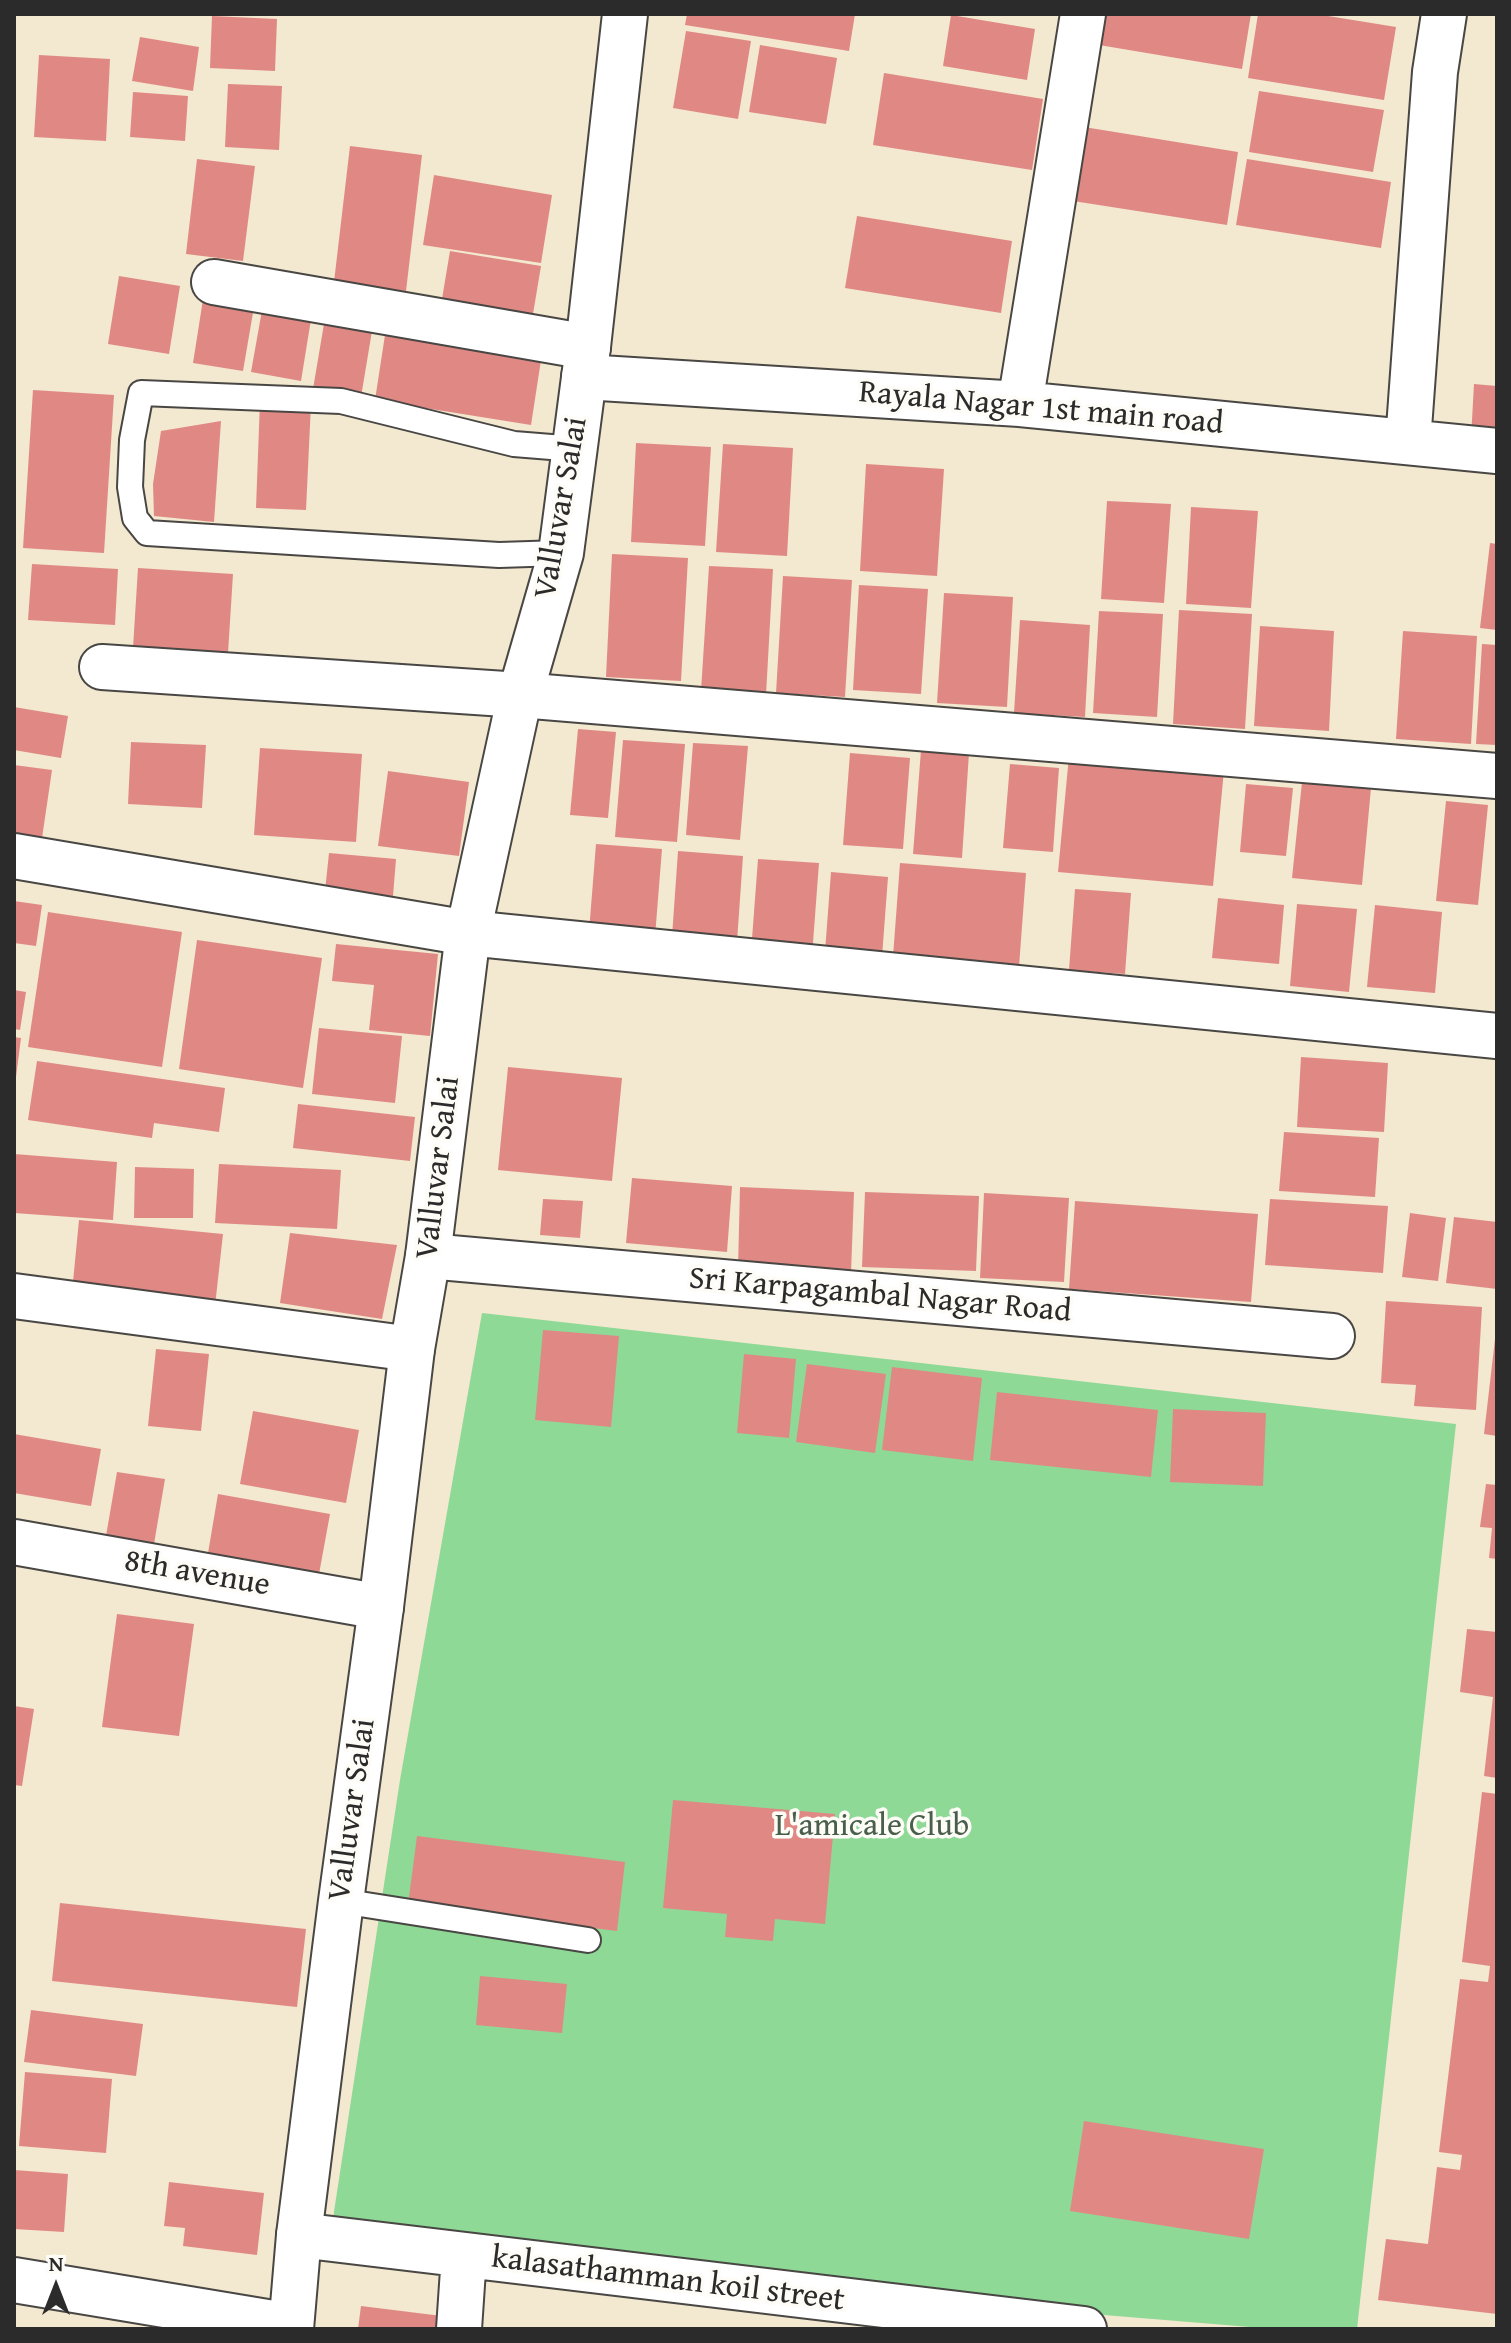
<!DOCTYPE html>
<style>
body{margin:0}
#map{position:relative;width:1511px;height:2343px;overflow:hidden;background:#f3e8d0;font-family:"Gentium Book Plus",serif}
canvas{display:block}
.frame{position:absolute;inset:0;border:16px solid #2b2b2b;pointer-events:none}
.north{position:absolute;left:16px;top:2247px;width:80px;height:80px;-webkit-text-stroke:6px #fdfcf7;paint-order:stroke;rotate:0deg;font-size:22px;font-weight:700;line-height:32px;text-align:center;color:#2b2b2b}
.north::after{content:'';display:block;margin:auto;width:28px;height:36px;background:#2b2b2b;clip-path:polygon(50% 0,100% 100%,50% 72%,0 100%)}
</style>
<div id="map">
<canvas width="1511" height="2343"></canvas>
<div class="frame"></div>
<div class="north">N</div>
</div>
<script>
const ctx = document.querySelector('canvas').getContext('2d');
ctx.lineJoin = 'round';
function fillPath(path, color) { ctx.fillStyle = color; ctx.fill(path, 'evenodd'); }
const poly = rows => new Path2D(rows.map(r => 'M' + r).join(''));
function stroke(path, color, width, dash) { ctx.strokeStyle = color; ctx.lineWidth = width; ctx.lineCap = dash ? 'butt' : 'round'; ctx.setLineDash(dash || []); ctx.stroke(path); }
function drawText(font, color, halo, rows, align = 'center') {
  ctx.font = font + ' "Gentium Book Plus",serif'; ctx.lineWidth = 7; ctx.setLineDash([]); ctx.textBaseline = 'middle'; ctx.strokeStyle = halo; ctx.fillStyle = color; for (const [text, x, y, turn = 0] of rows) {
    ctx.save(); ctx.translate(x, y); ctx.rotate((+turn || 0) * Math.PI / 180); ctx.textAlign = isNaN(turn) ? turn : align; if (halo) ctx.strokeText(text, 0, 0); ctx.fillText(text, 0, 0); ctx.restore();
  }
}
fillPath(poly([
 [482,1313,1456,1424,1357,2329,1274,2329,328,2251,400,1780]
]), '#8ed996');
fillPath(poly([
 [687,14,855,14,849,51,685,25],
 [1104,14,1251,14,1242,69,1099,45],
 [1258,14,1316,14,1396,27,1384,100,1248,78],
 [951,15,1035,29,1027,80,943,66],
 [212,16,277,19,275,71,210,68],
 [686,31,751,41,738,119,673,108],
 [140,37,199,47,193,91,132,81],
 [760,45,837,58,826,124,749,112],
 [39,55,110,59,106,141,34,137],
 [884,73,1043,99,1032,170,873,145],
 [228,84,282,86,279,150,225,147],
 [1259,91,1384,110,1373,172,1249,152],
 [133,92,188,96,185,141,130,137],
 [1084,127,1238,152,1227,225,1073,201],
 [350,146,422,155,406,291,334,282],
 [197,159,255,166,243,261,186,254],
 [1247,159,1391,182,1381,248,1236,225],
 [434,175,552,195,541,263,423,245],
 [857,216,1012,241,1001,313,845,288],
 [450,251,541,266,532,320,441,305],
 [119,276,180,286,169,354,108,344],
 [204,293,255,301,243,371,193,363],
 [264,299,313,307,301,381,251,372],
 [326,312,374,319,361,397,313,389],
 [387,322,543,347,531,425,375,400],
 [1474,384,1497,386,1497,440,1471,438],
 [33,390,114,395,104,553,23,548],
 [260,401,311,404,306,510,256,508],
 [221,421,214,522,154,516,153,484,161,431],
 [636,443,711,447,705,546,631,542],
 [723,444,793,448,787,556,716,552],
 [866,464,944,469,937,576,860,571],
 [1107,501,1171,504,1164,603,1101,599],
 [1191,507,1258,511,1251,608,1186,604],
 [1490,543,1497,544,1497,630,1480,628],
 [612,554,688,558,681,681,606,677],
 [32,564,118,569,115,625,28,620],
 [709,566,773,569,766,695,701,691],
 [138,568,233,574,228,653,133,648],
 [783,576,852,580,845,697,776,693],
 [859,585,928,589,921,694,853,690],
 [944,593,1013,597,1007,707,937,703],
 [1179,610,1252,614,1245,729,1173,724],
 [1099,611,1163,614,1157,717,1093,713],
 [1020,620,1090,625,1085,717,1014,713],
 [1260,626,1334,631,1329,731,1254,726],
 [1403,631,1477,636,1471,744,1396,739],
 [1482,644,1497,645,1497,745,1476,744],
 [14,707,68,716,61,758,14,750],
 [578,729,616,732,608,818,570,815],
 [623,740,685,744,677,842,615,837],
 [131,742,206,745,202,808,128,804],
 [693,743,748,746,740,840,686,835],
 [260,748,362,754,356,842,254,835],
 [921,750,969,753,962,858,913,854],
 [850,753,910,758,903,849,843,845],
 [1069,756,1224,770,1213,886,1058,872],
 [1010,764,1059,768,1053,852,1003,848],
 [14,765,52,770,41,845,14,842],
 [388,771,469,782,459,856,378,846],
 [1302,782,1371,788,1362,885,1292,878],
 [1246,784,1293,788,1286,856,1240,852],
 [1446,801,1488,805,1478,905,1436,901],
 [596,844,662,849,654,949,588,944],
 [678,851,743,856,736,956,671,951],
 [329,853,396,859,393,896,325,891],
 [758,859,819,863,812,956,751,952],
 [900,863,1026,873,1018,980,892,970],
 [831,872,888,877,881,970,824,965],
 [1075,889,1131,893,1125,974,1069,970],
 [1218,898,1284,905,1279,964,1212,958],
 [14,901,42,905,36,946,14,943],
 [1297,904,1357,909,1349,992,1290,986],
 [1375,905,1442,912,1435,993,1367,987],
 [48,912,182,932,162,1067,28,1047],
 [197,940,322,958,303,1088,179,1069],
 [336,944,438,954,430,1036,369,1030,374,985,332,981],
 [14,990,26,992,20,1030,14,1029],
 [319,1028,402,1036,395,1103,312,1094],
 [14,1037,21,1038,16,1077,14,1077],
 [1301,1057,1388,1063,1384,1132,1297,1127],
 [37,1061,225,1088,219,1132,154,1123,152,1138,28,1120],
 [508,1067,622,1078,612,1181,498,1170],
 [298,1104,415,1117,410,1161,293,1148],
 [1284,1132,1379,1138,1375,1197,1279,1191],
 [14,1154,117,1162,113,1220,14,1213],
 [219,1164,341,1170,337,1229,215,1223],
 [135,1167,194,1169,193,1218,134,1218],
 [632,1178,732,1186,727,1252,626,1243],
 [740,1187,854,1192,851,1273,738,1269],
 [865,1192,979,1196,976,1271,862,1267],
 [984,1193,1069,1198,1064,1282,980,1278],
 [543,1199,583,1201,580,1238,540,1235],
 [1270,1199,1388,1206,1383,1273,1265,1265],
 [1075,1201,1258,1214,1251,1302,1069,1289],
 [1410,1213,1446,1218,1438,1281,1402,1277],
 [1454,1217,1497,1222,1497,1289,1446,1283],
 [79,1220,223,1234,215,1306,72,1292],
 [290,1233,397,1245,382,1319,280,1303],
 [1386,1301,1482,1307,1476,1410,1414,1406,1416,1385,1381,1383],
 [543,1330,619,1336,611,1427,535,1420],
 [1495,1339,1497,1339,1497,1436,1484,1434],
 [156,1349,209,1354,201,1431,148,1426],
 [744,1354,796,1359,789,1438,737,1433],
 [807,1364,886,1374,875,1453,796,1442],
 [892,1367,982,1378,973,1461,882,1450],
 [997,1392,1158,1410,1151,1477,990,1460],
 [1173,1409,1266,1413,1263,1486,1170,1482],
 [253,1411,359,1430,346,1503,240,1484],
 [14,1434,101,1449,91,1506,14,1493],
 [117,1472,165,1479,154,1544,106,1536],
 [1486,1484,1497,1485,1497,1559,1489,1558,1492,1528,1480,1527],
 [218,1494,330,1514,317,1585,206,1565],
 [117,1614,194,1624,179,1736,102,1727],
 [1467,1629,1497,1632,1497,1778,1484,1776,1493,1697,1460,1692],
 [14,1706,34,1709,22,1786,14,1785],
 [1482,1792,1497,1794,1497,2314,1378,2300,1386,2239,1428,2244,1437,2167,1460,2170,1462,2155,1439,2152,1460,1979,1488,1982,1490,1966,1462,1962],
 [673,1800,835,1814,825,1924,775,1919,773,1941,725,1937,727,1914,663,1908],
 [417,1836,625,1862,617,1931,408,1905],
 [60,1903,306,1929,297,2007,52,1981],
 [480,1976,567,1984,562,2033,476,2025],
 [31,2010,143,2024,136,2076,24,2062],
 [25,2072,112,2079,106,2153,19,2146],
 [1084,2121,1264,2149,1249,2239,1070,2211],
 [14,2170,68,2174,64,2232,14,2229],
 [169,2182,264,2193,257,2255,183,2246,185,2228,164,2226],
 [361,2306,458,2318,456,2329,358,2329]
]), '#e08984');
const lane = poly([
 [561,553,499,555,147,533,135,518,130,487,132,440,141,393,341,401,514,444,576,449],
 [341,1901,588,1940]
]);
const street = poly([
 [214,282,588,347],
 [584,377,1020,404,1497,451],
 [1020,404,1083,14],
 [1408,442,1435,72,1444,14],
 [102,667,520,695,1497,776],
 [14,856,468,933,1497,1036],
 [428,1256,1332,1336],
 [14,1296,412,1349],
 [14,1542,381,1607],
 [299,2235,1084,2329],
 [14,2280,291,2326],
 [459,2329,464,2255]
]);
const secondary = poly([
 [291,2329,299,2235,341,1901,381,1607,412,1349,428,1256,468,933,520,695,561,553,588,347,625,14]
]);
stroke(lane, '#494744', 28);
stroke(street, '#494744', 48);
stroke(secondary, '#494744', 48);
stroke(lane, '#fff', 24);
stroke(street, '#fff', 44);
stroke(secondary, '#fff', 44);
drawText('32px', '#2b2b2b', '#fdfcf7', [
 ["Rayala Nagar 1st main road",1041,409,5],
 ["Valluvar Salai",562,508,-80],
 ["Valluvar Salai",439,1168,-83],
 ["Sri Karpagambal Nagar Road",880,1296,5],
 ["8th avenue",197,1574,10],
 ["Valluvar Salai",353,1810,-82],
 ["kalasathamman koil street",668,2280,7]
]);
drawText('32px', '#495f4b', '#fdfcf7', [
 ["L'amicale Club",872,1827]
]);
</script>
